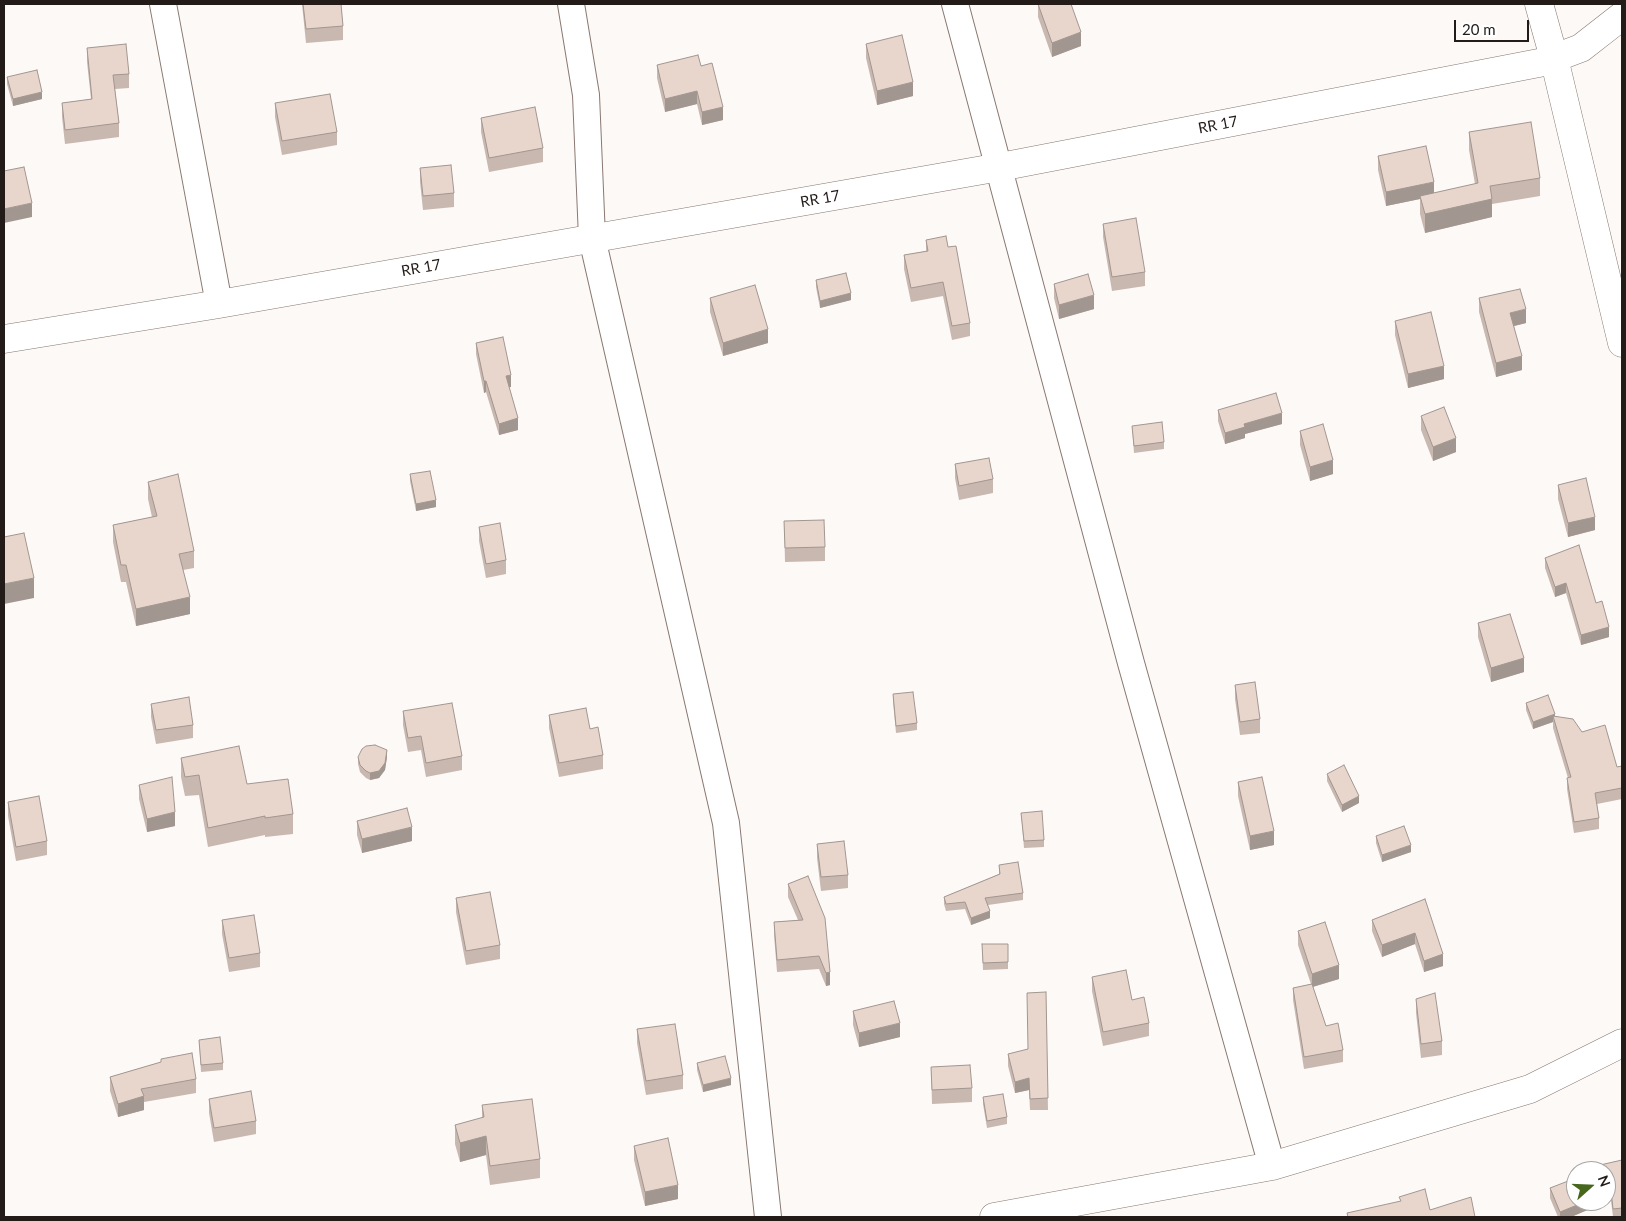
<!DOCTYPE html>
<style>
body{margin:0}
#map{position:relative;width:1626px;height:1221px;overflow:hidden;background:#fdf9f7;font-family:Lato,sans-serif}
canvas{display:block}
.frame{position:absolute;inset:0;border:5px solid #221b18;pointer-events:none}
.north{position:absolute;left:1566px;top:1161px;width:50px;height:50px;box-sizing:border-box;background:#fff;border:1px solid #a7a4a3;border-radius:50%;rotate:70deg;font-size:14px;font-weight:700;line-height:20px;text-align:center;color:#221b18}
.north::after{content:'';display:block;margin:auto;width:18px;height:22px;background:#47671d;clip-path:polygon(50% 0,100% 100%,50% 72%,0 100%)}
.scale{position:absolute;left:1454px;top:20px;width:75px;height:22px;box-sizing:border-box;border:2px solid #221b18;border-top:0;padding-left:6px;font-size:15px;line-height:18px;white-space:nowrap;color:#221b18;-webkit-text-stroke:4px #fff;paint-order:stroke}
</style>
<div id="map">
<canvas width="1626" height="1221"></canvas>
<div class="frame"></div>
<div class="north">N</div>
<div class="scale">20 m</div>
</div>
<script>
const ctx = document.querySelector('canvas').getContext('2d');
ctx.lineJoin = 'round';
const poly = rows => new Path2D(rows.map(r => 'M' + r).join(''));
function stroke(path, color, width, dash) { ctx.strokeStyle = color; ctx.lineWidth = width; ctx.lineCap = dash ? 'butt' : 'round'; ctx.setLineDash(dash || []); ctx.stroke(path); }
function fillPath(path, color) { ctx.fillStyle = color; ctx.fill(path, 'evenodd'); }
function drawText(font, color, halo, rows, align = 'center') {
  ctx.font = font + ' Lato,sans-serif'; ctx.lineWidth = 4; ctx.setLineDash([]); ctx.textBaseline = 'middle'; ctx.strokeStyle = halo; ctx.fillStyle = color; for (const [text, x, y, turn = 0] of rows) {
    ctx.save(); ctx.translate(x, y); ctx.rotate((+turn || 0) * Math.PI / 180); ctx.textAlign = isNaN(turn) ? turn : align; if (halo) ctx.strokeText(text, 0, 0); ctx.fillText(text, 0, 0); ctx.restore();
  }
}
const minor = poly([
 [163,4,219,304],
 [571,4,586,95,592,238,726,823,768,1217],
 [955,4,1131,663,1272,1166]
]);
const tertiary = poly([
 [1539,4,1554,58,1622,343],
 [994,1217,1272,1166,1530,1089,1622,1043]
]);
const secondary = poly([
 [4,339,219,304,1000,167,1544,62,1581,48,1622,16]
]);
stroke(minor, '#887870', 28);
stroke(tertiary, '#887870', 29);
stroke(secondary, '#887870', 29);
stroke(minor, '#fff', 26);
stroke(tertiary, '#fff', 28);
stroke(secondary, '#fff', 28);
fillPath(poly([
 [302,4,341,4,343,26,343,40,306,43],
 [1038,4,1081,46,1052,57,1038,17],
 [866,44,913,96,877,105,866,58],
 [87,48,129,74,129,88,115,89,119,123,119,137,65,144,62,117,62,103,91,99,87,62],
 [657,65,701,66,723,120,702,125,697,104,665,112,657,78],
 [7,77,42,99,13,106,7,84],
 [275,103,337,132,337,145,282,155,275,117],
 [481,118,543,148,543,162,489,172,481,132],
 [1469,132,1540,178,1540,196,1492,204,1492,217,1425,233,1420,214,1420,199,1386,206,1378,170,1378,156,1434,193,1475,184,1469,150],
 [420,168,454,193,454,207,423,210,420,182],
 [1103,224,1145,272,1145,286,1112,291,1103,237],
 [926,240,948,247,970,323,970,336,952,340,943,296,911,302,904,269,904,255,926,251],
 [816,280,851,300,820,308,816,287],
 [1054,284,1094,309,1059,319,1054,298],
 [710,298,768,343,723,356,710,312],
 [1479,298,1526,323,1514,326,1522,370,1496,377,1479,312],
 [1395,321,1444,379,1408,388,1395,335],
 [476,343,511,387,509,387,518,430,499,435,486,392,484,393,476,354],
 [1218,410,1282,424,1245,434,1245,438,1225,444,1218,421],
 [1421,416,1456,452,1433,461,1421,430],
 [1132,426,1164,442,1164,449,1134,453],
 [1300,431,1333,474,1310,481,1300,445],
 [955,464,993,479,993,493,959,500,955,478],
 [410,474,436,507,416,511,410,481],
 [148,482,194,551,194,568,183,570,190,614,136,626,126,582,121,582,113,542,113,525,152,517,148,499],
 [1558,485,1595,530,1568,537,1558,499],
 [784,521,825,547,825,561,785,562],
 [479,527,506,560,506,574,486,578,479,541],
 [1545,558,1596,603,1609,637,1581,645,1566,593,1555,597,1545,568],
 [1478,623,1524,672,1491,682,1478,637],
 [1235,685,1260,719,1260,733,1240,735,1235,699],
 [893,694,917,723,917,730,896,733,893,701],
 [1526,703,1555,716,1582,732,1617,767,1622,766,1622,799,1597,804,1599,818,1599,829,1574,833,1567,789,1567,778,1568,778,1553,728,1553,722,1533,729,1526,710],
 [151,704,193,725,193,738,156,744,151,717],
 [403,711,462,756,462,770,426,777,421,750,408,752,403,725],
 [549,715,590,729,603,755,603,769,559,777,549,728],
 [358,757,387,757,385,770,379,778,370,780,366,778,360,772,358,764],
 [181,758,247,784,293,814,293,834,265,837,265,835,208,847,199,795,185,796,181,777],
 [1327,774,1359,803,1342,812,1327,781],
 [1238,782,1274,845,1250,850,1238,796],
 [139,785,175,826,147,832,139,799],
 [8,802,47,841,47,855,16,861,8,816],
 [1021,813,1044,840,1044,847,1024,848],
 [357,821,412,841,362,853,357,835],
 [1376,836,1411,852,1382,862,1376,843],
 [817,844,848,875,848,888,821,891,817,858],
 [999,865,1023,893,1023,900,988,905,990,918,971,925,965,909,946,911,944,904,944,897,999,874],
 [808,876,830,985,826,986,819,969,777,972,774,935,774,922,798,920,788,897,788,884],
 [456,898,500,945,500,959,466,965,456,912],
 [1425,899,1443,966,1424,972,1415,944,1382,957,1372,931,1372,920],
 [222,920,260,953,260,967,229,972,222,934],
 [1298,931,1339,979,1313,987,1326,1026,1343,1050,1343,1062,1304,1069,1293,1000,1293,988,1311,984,1298,945],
 [982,944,1008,944,1008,969,983,970],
 [1092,977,1132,1000,1149,1023,1149,1036,1103,1046,1092,991],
 [1046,992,1048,1110,1030,1110,1029,1090,1015,1093,1008,1066,1008,1054,1028,1049],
 [1416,999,1442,1041,1442,1055,1421,1058,1416,1013],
 [853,1011,900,1037,859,1047,853,1025],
 [637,1029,683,1075,683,1089,646,1095,637,1043],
 [199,1040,223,1063,223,1070,201,1072],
 [161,1059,196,1079,196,1093,144,1102,144,1110,118,1117,110,1091,110,1077,161,1062],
 [697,1063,731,1085,703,1092,697,1070],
 [931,1067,972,1088,972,1102,932,1104],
 [983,1097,1007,1117,1007,1124,987,1128,983,1104],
 [209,1099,256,1121,256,1134,214,1142,209,1113],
 [482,1105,540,1159,540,1178,490,1185,486,1155,460,1162,455,1144,455,1125,482,1118],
 [634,1146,678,1199,645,1206,634,1160],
 [1622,1160,1622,1217,1613,1217,1611,1200,1571,1217,1558,1217,1550,1198,1550,1188,1606,1171,1587,1171,1587,1168]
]), '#c8b8b0');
fillPath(poly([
 [1081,32,1081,46,1052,57,1052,43],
 [913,82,913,96,877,105,877,91],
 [697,91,697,104,665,112,665,99],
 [42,92,42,99,13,106,13,99],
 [723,107,723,120,702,125,702,112],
 [1434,182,1434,195,1420,196,1420,199,1386,206,1386,192],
 [1492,199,1492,217,1425,233,1425,214],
 [32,203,32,217,4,223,4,209],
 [851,293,851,300,820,308,820,301],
 [1094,295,1094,309,1059,319,1059,305],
 [1526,309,1526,323,1510,327,1510,313],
 [768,329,768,343,723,356,723,343],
 [1522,356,1522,370,1496,377,1496,363],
 [1444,366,1444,379,1408,388,1408,374],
 [511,375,511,387,506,388,506,376],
 [484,381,486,381,486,392,484,393],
 [1282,413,1282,424,1245,434,1245,438,1225,444,1225,433,1244,424],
 [518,418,518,430,499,435,499,424],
 [1456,438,1456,452,1433,461,1433,447],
 [1333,460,1333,474,1310,481,1310,467],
 [436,500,436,507,416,511,416,504],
 [1595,517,1595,530,1568,537,1568,523],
 [34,578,34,598,4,604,4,584],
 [1566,583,1566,593,1555,597,1555,587],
 [190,597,190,614,136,626,136,609],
 [1609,627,1609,637,1581,645,1581,635],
 [1524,658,1524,672,1491,682,1491,668],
 [1555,714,1555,721,1553,716,1553,722,1533,729,1533,722],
 [387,750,387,757,385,770,379,778,370,780,370,773],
 [1359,796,1359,803,1342,812,1342,805],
 [175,812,175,826,147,832,147,819],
 [412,827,412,841,362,853,362,839],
 [1274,831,1274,845,1250,850,1250,836],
 [1411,845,1411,852,1382,862,1382,855],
 [990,911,990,918,971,925,971,918],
 [1415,933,1415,944,1382,957,1382,945],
 [1443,954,1443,966,1424,972,1424,961],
 [1339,965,1339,979,1312,987,1312,974],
 [830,972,830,985,826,986,826,973],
 [900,1023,900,1037,859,1047,859,1033],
 [731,1078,731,1085,703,1092,703,1085],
 [1029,1078,1029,1090,1015,1093,1015,1082],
 [144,1096,144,1110,118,1117,118,1104],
 [486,1136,486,1155,460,1162,460,1143],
 [678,1185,678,1199,645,1206,645,1192],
 [1611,1191,1611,1200,1571,1217,1560,1217,1560,1212,1587,1201,1606,1201,1606,1193]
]), '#a29690');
const building = poly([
 [303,4,341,4,343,26,306,29,303,4],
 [1038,4,1071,4,1081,32,1052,43,1038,4],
 [902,35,913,82,877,91,866,44,902,35],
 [126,44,129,74,113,75,119,123,65,130,62,103,92,99,87,48,126,44],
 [698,55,701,66,712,63,723,107,702,112,697,91,665,99,657,65,698,55],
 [37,70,42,92,13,99,7,77,37,70],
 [330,94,337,132,282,141,275,103,330,94],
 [535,107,543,148,489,158,481,118,535,107],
 [1531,122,1540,178,1490,186,1492,199,1425,214,1420,196,1478,183,1469,132,1531,122],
 [1426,146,1434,182,1386,192,1378,156,1426,146],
 [451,165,454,193,423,196,420,168,451,165],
 [24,167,32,203,4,209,4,171,24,167],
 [1136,218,1145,272,1112,277,1103,224,1136,218],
 [946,236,948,247,956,246,970,323,952,326,943,282,911,288,904,255,928,251,926,240,946,236],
 [846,273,851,293,820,301,816,280,846,273],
 [1088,274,1094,295,1059,305,1054,284,1088,274],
 [755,285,768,329,723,343,710,298,755,285],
 [1520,289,1526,309,1510,313,1522,356,1496,363,1479,298,1520,289],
 [1431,312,1444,366,1408,374,1395,321,1431,312],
 [503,337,511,375,506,376,518,418,499,424,486,381,484,381,476,343,503,337],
 [1276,393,1282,413,1244,424,1245,427,1225,433,1218,410,1276,393],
 [1444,407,1456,438,1433,447,1421,416,1444,407],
 [1162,422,1164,442,1134,446,1132,426,1162,422],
 [1323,424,1333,460,1310,467,1300,431,1323,424],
 [989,458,993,479,959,486,955,464,989,458],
 [430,471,436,500,416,504,410,474,430,471],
 [178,474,194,551,179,554,190,597,136,609,126,565,121,565,113,525,157,516,148,482,178,474],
 [1586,478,1595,517,1568,523,1558,485,1586,478],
 [824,520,825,547,785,548,784,521,824,520],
 [500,523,506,560,486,564,479,527,500,523],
 [24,533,34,578,4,584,4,537,24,533],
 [1579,545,1596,603,1602,601,1609,627,1581,635,1566,583,1555,587,1545,558,1579,545],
 [1510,614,1524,658,1491,668,1478,623,1510,614],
 [1255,682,1260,719,1240,722,1235,685,1255,682],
 [913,692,917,723,896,726,893,694,913,692],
 [1548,695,1555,714,1533,722,1526,703,1548,695],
 [189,697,193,725,156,730,151,704,189,697],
 [452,703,462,756,426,763,421,736,408,738,403,711,452,703],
 [586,708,590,729,598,727,603,755,559,763,549,715,586,708],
 [1553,716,1573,719,1582,732,1605,725,1617,767,1622,766,1622,788,1595,793,1599,818,1574,822,1567,778,1571,777,1553,716],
 [375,745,387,750,385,763,379,771,370,773,366,771,360,765,358,757,362,749,366,746,375,745],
 [239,746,247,784,288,779,293,814,265,818,265,816,208,828,199,775,185,777,181,758,239,746],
 [1344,765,1359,796,1342,805,1327,774,1344,765],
 [172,777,175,812,147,819,139,785,172,777],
 [1262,777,1274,831,1250,836,1238,782,1262,777],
 [39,796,47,841,16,847,8,802,39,796],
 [407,808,412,827,362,839,357,821,407,808],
 [1042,811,1044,840,1024,841,1021,813,1042,811],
 [1404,826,1411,845,1382,855,1376,836,1404,826],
 [844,841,848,875,821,877,817,844,844,841],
 [1018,862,1023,893,985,898,990,911,971,918,965,902,946,904,944,897,1000,874,999,865,1018,862],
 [808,876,825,918,830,972,826,973,819,956,777,960,774,922,803,920,788,884,808,876],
 [490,892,500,945,466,951,456,898,490,892],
 [1425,899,1443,954,1424,961,1415,933,1382,945,1372,920,1425,899],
 [254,915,260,953,229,958,222,920,254,915],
 [1325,922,1339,965,1312,974,1298,931,1325,922],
 [982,944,1008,944,1008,962,983,963,982,944],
 [1126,970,1132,1000,1144,997,1149,1023,1103,1032,1092,977,1126,970],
 [1312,984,1326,1026,1338,1023,1343,1050,1304,1057,1293,988,1312,984],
 [1046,992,1048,1098,1030,1099,1029,1078,1015,1082,1008,1054,1028,1049,1027,993,1046,992],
 [1435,993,1442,1041,1421,1044,1416,999,1435,993],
 [894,1001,900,1023,859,1033,853,1011,894,1001],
 [675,1024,683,1075,646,1081,637,1029,675,1024],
 [220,1037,223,1063,201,1065,199,1040,220,1037],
 [192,1053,196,1079,141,1089,144,1096,118,1104,110,1077,161,1062,161,1059,192,1053],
 [725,1056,731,1078,703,1085,697,1063,725,1056],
 [970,1065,972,1088,932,1090,931,1067,970,1065],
 [251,1091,256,1121,214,1128,209,1099,251,1091],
 [1003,1094,1007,1117,987,1121,983,1097,1003,1094],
 [532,1099,540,1159,490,1166,486,1136,460,1143,455,1125,484,1117,482,1105,532,1099],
 [668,1138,678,1185,645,1192,634,1146,668,1138],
 [1622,1160,1622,1208,1613,1209,1611,1191,1606,1193,1606,1171,1588,1171,1587,1168,1622,1160],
 [1576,1178,1576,1201,1587,1201,1560,1212,1550,1188,1576,1178],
 [1425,1189,1430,1210,1471,1197,1475,1217,1348,1217,1347,1213,1401,1201,1399,1197,1425,1189]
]);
fillPath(building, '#e8d6cd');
stroke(building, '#a29690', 1);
drawText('15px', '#221b18', '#fff', [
 ["RR 17",1218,125,-11],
 ["RR 17",820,199,-10],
 ["RR 17",421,268,-10]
]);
</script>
